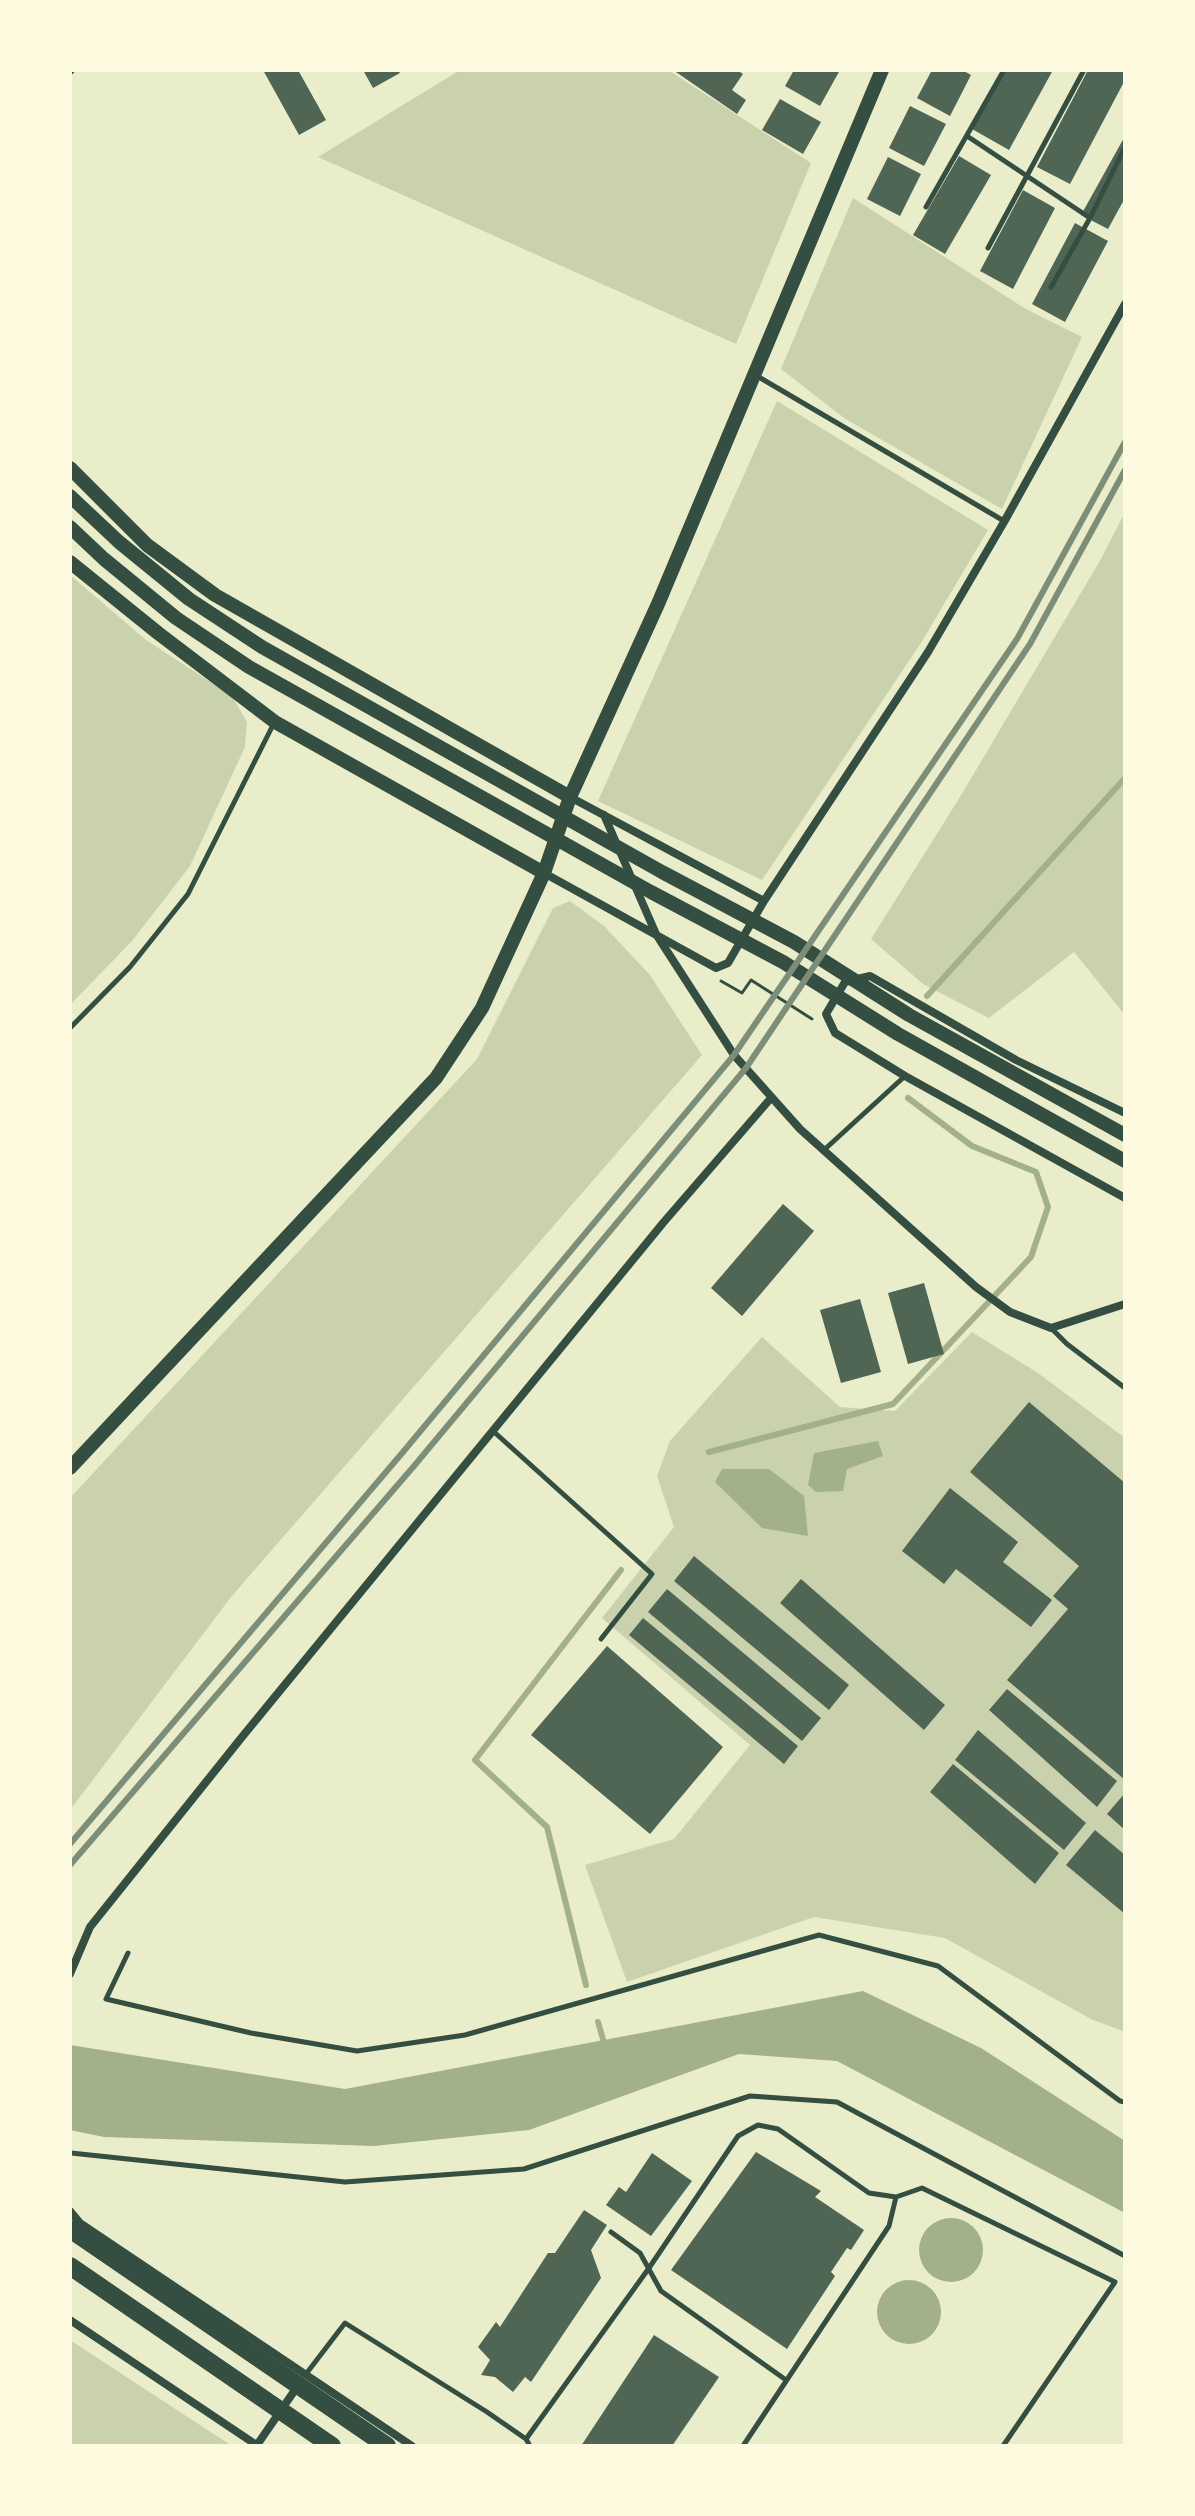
<!DOCTYPE html>
<style>
body{margin:0}
#map{position:relative;width:1195px;height:2516px;overflow:hidden;background:#e9edc9;font-family:"Open Sans",sans-serif}
canvas{display:block}
.frame{position:absolute;inset:0;border:72px solid #fefae0;pointer-events:none}
</style>
<div id="map">
<canvas width="1195" height="2516"></canvas>
<div class="frame"></div>
</div>
<script>
const ctx = document.querySelector('canvas').getContext('2d');
ctx.lineJoin = 'round';
function fillPath(path, color) { ctx.fillStyle = color; ctx.fill(path, 'evenodd'); }
const poly = rows => new Path2D(rows.map(r => 'M' + r).join(''));
function stroke(path, color, width, dash) { ctx.strokeStyle = color; ctx.lineWidth = width; ctx.lineCap = dash ? 'butt' : 'round'; ctx.setLineDash(dash || []); ctx.stroke(path); }
fillPath(poly([
 [460,70,668,70,811,163,736,344,318,157],
 [853,198,1024,308,1082,337,1002,509,844,418,781,369],
 [777,401,988,530,921,643,762,880,598,801],
 [1125,512,1125,1015,1074,952,989,1018,923,984,871,939,960,797,1101,559],
 [70,575,146,640,232,696,247,722,245,747,190,866,132,941,70,1005],
 [570,901,604,926,650,975,702,1055,231,1597,70,1810,70,1498,477,1059,553,908],
 [972,1332,1038,1373,1125,1438,1125,2032,1091,2019,945,1938,814,1917,627,1982,585,1865,674,1839,750,1745,602,1618,674,1527,657,1476,670,1441,762,1337,840,1407,895,1411],
 [70,2340,232,2446,70,2446]
]), '#cad2ad');
fillPath(poly([
 [878,1441,883,1456,847,1469,843,1491,816,1492,808,1485,814,1453],
 [722,1469,769,1469,804,1496,808,1536,762,1528,715,1482],
 [863,1991,981,2048,1125,2141,1125,2213,837,2061,739,2054,529,2130,374,2146,104,2137,70,2130,70,2045,345,2089],
 '919 2250a32 32 0 1 1 64 0a32 32 0 1 1-64 0Z',
 '877 2312a32 32 0 1 1 64 0a32 32 0 1 1-64 0Z'
]), '#a3b18a');
stroke(poly([
 [927,996,1125,778],
 [709,1452,893,1404,1031,1257,1048,1207,1036,1172,972,1146,908,1098],
 [586,1985,547,1827,475,1760,621,1570],
 [598,2022,605,2046]
]), '#a3b18a', 6);
fillPath(poly([
 [263,70,298,70,326,120,299,135],
 [363,70,398,70,400,73,373,88],
 [673,70,737,70,743,74,732,90,746,100,737,114],
 [794,70,840,70,820,106,785,86],
 [932,70,962,70,971,75,950,116,917,98],
 [1005,70,1053,70,1009,150,972,129],
 [1088,70,1125,70,1125,80,1070,184,1037,167],
 [780,99,821,122,803,154,762,130],
 [910,106,946,124,924,166,889,148],
 [1125,136,1125,198,1108,229,1081,215],
 [959,156,991,175,945,254,913,235],
 [888,157,921,174,900,216,867,199],
 [1023,190,1055,208,1013,289,980,271],
 [1075,223,1108,241,1065,322,1032,304],
 [783,1204,814,1231,742,1316,711,1288],
 [924,1283,944,1354,908,1364,888,1293],
 [860,1299,881,1372,841,1383,820,1310],
 [1029,1402,1125,1483,1125,1780,1007,1680,1068,1609,1053,1596,1079,1566,970,1472],
 [950,1488,1018,1542,1003,1562,1052,1600,1031,1627,956,1569,944,1584,902,1551],
 [694,1556,849,1685,829,1710,674,1581],
 [801,1579,945,1705,924,1730,780,1603],
 [667,1589,821,1718,802,1741,648,1612],
 [643,1618,798,1746,784,1764,629,1635],
 [607,1646,723,1747,650,1834,531,1735],
 [1007,1689,1117,1781,1097,1807,989,1710],
 [978,1730,1086,1823,1064,1850,955,1760],
 [953,1764,1059,1853,1035,1884,930,1792],
 [1125,1793,1125,1830,1107,1814],
 [1095,1830,1125,1855,1125,1914,1066,1865],
 [756,2152,821,2191,815,2197,864,2230,851,2250,847,2248,831,2272,835,2276,787,2349,671,2270],
 [652,2153,692,2181,651,2236,606,2205,619,2187,626,2192],
 [584,2210,607,2225,591,2250,601,2278,531,2382,525,2377,513,2392,495,2377,481,2375,490,2360,478,2347,496,2322,500,2327,548,2253,555,2253],
 [654,2335,719,2377,672,2446,581,2446]
]), '#4f6655');
stroke(poly([
 [721,981,742,993,751,980,812,1019]
]), '#344e41', 3);
stroke(poly([
 [967,136,1090,218],
 [926,207,1004,70],
 [988,248,1084,70],
 [1051,287,1090,218,1125,147],
 [757,376,1004,521],
 [70,1028,130,967,188,894,274,723],
 [824,1150,905,1076],
 [1052,1329,1067,1344,1125,1388],
 [493,1431,652,1574,601,1639],
 [128,1953,106,1999,251,2033,357,2051,465,2035,819,1935,938,1966,1120,2101,1125,2102],
 [71,2153,345,2182,524,2169,750,2096,837,2102,1125,2256],
 [611,2232,640,2253,661,2291,786,2380],
 [306,2374,345,2323,487,2412,526,2439,530,2446],
 [526,2439,649,2268,738,2136,758,2125,778,2129,869,2193,896,2197,922,2188,1115,2282,1003,2446],
 [743,2446,889,2226,896,2197]
]), '#344e41', 5);
stroke(poly([
 [70,71,71,70],
 [604,815,656,934,734,1055,800,1129,976,1287,1010,1312,1051,1328,1125,1304],
 [544,873,716,968,728,963,764,901,570,797],
 [764,901,928,652,1004,522,1125,304],
 [1125,1113,1016,1060,870,976,845,982,826,1014,835,1033,905,1076,1125,1198],
 [70,1974,90,1927,242,1737,663,1223,771,1098],
 [70,2211,80,2223,412,2446],
 [70,2320,258,2446],
 [257,2445,297,2387]
]), '#344e41', 8);
stroke(poly([
 [70,468,147,545,215,595,570,797],
 [70,496,119,542,189,599,262,647,662,872,794,942,909,1015,1125,1135],
 [70,527,104,559,176,618,249,667,651,892,783,962,898,1034,1125,1161],
 [70,562,158,633,275,722,544,873],
 [70,1468,436,1078,482,1008,544,873,570,797,658,604,882,70]
]), '#344e41', 14);
stroke(poly([
 [70,2229,387,2446],
 [70,2266,332,2446]
]), '#344e41', 18);
stroke(poly([
 [70,1844,403,1452,734,1055,1017,639,1125,442],
 [70,1865,414,1466,746,1068,1030,644,1125,470]
]), '#7c8e77', 6);
</script>
